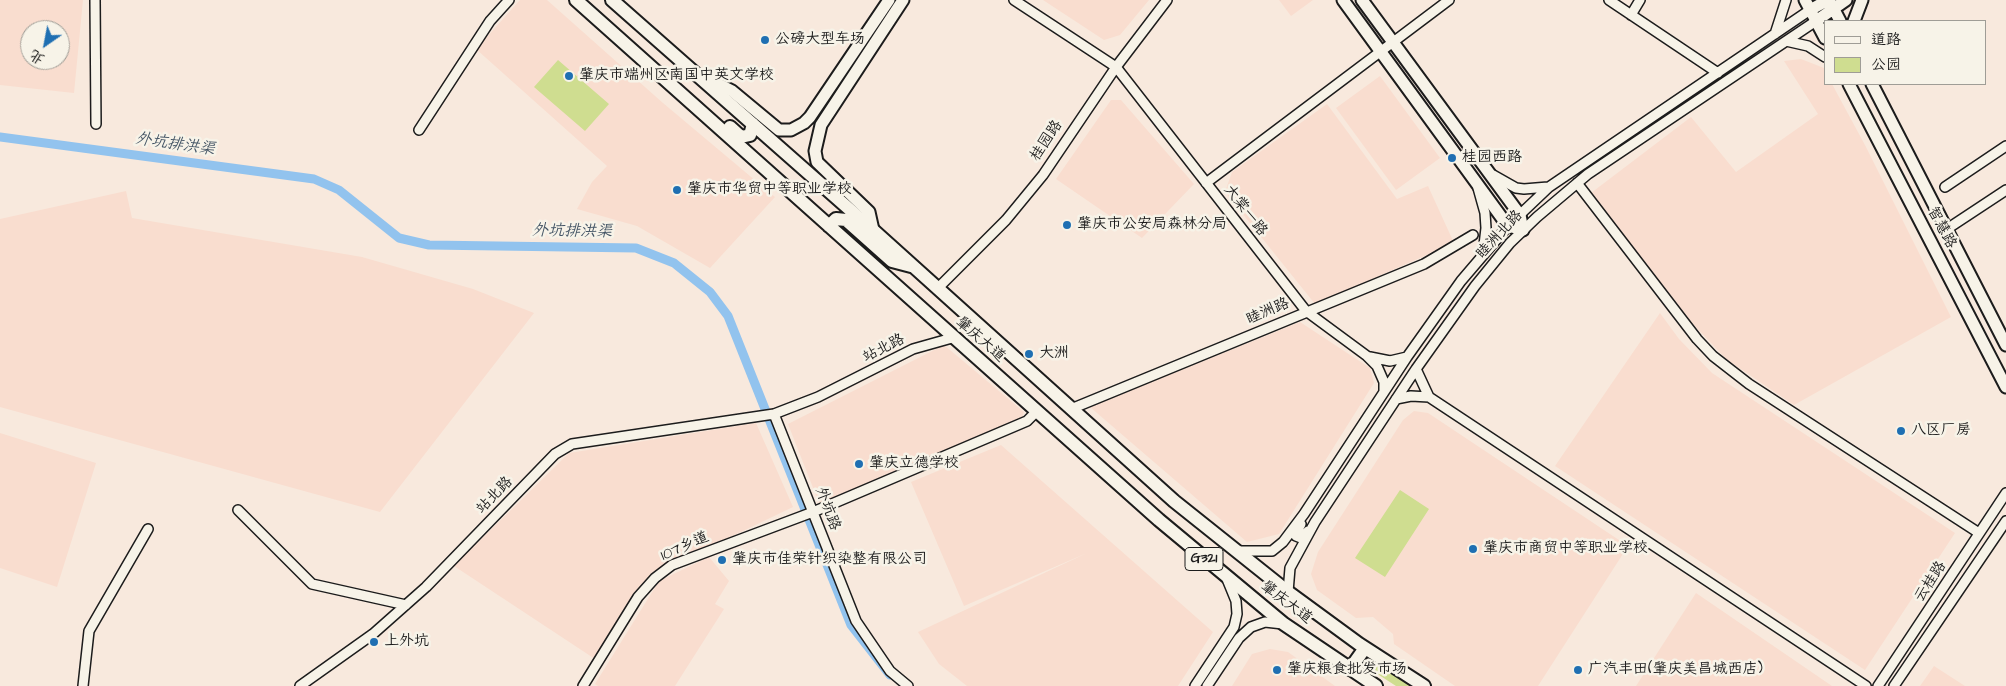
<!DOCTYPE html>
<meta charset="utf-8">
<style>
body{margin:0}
#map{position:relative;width:2006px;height:686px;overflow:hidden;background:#f8e9dd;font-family:"Architects Daughter","LXGW WenKai TC",sans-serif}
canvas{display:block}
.legend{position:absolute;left:1824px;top:20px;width:162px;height:65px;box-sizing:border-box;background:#f7f3e8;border:1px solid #9f9d96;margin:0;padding:6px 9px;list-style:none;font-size:15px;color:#1c1c1c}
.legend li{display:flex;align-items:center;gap:10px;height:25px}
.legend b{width:25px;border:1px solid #9f9d96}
.north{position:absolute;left:20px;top:20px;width:50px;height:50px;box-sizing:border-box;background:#f7f3e8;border:1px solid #9f9d96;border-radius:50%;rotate:213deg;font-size:14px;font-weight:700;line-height:20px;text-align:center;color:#1c1c1c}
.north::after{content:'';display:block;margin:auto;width:18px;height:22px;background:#1f6fb2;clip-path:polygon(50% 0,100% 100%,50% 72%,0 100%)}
</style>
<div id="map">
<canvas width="2006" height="686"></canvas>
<ul class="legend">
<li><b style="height:6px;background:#f7f3e8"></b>道路</li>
<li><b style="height:14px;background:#cfdd90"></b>公园</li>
</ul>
<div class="north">北</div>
</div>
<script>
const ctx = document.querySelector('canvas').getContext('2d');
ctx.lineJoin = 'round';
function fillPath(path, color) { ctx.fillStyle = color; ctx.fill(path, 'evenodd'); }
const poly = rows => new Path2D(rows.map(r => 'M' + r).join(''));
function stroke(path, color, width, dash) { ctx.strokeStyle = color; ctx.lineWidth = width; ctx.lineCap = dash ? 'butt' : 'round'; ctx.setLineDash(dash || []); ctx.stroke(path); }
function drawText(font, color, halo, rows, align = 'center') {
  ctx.font = font + ' "Architects Daughter","LXGW WenKai TC",sans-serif'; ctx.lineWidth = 5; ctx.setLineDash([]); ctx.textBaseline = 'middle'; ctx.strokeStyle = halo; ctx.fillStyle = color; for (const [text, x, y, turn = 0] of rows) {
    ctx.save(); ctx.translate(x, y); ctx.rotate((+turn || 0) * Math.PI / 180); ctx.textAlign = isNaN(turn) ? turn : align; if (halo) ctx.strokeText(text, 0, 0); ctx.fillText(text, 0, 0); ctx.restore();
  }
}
fillPath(poly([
 [0,0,83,0,74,93,0,85],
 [30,30,60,30,60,60,30,60],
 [520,0,547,0,663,103,775,197,710,268,637,226,577,209,592,182,607,166,476,49],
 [1043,0,1149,0,1120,35,1104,40],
 [1279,0,1313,0,1291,16],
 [1801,59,1824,68,1825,84,1832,84,1866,147,1951,317,1794,405,1726,359,1693,324,1591,193,1691,117,1736,172,1818,114,1784,61],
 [1380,76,1440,158,1396,190,1336,108],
 [1111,100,1121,100,1194,184,1142,238,1056,179],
 [1327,104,1397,199,1428,186,1454,243,1315,304,1225,192,1232,172],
 [126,191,132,218,362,257,473,289,534,313,380,512,0,407,0,219],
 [1660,313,1679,339,1712,373,1955,533,1865,670,1555,466],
 [1300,322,1370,368,1374,383,1279,534,1247,542,1090,407],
 [944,345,1024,412,1021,421,819,503,788,424],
 [1414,411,1428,413,1628,546,1538,686,1455,686,1394,644,1393,634,1373,617,1356,618,1317,590,1311,574,1318,552,1403,420],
 [756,423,793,507,672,565,638,597,595,659,454,566,569,453],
 [0,433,96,463,57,587,0,568],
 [1001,445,1213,632,1178,686,967,686,939,664,918,632,1087,553,964,606,911,482],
 [709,557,729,581,715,604,724,609,675,686,598,686,595,684,659,581],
 [1696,593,1832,686,1636,686],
 [1270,649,1288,652,1335,686,1232,686,1252,654],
 [1934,666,1965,686,1920,686]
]), '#f9ddcf');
fillPath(poly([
 [558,60,609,104,585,131,534,87],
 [1400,490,1429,509,1385,577,1355,558],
 [1371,656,1417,686,1396,686,1365,666]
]), '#cfdd90');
stroke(poly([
 [0,137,314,179,339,190,399,238,429,245,636,248,674,263,710,292,728,316,851,625,890,675]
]), '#92c3ee', 9);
const minor = poly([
 [95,0,96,124],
 [1014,0,1116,67,1306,311,1367,356,1377,366,1384,382,1384,392],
 [1609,0,1718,73],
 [1631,15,1640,0],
 [1775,34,1786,0],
 [1786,41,1808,46,1825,57],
 [419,130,490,21,509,0],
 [1493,175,1516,188,1524,189,1548,187],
 [1206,183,1449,0],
 [1577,183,1697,339,1713,356,1749,384,1979,533],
 [1945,187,2006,146],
 [1478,188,1485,213,1486,228,1483,254],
 [1947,229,2006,190],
 [938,288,1006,220,1043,175,1116,67,1167,0],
 [1370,357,1390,361,1407,357],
 [1416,369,1429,397],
 [1396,399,1411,396,1429,397,1866,686],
 [1071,409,1424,264,1473,235],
 [774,414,856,621,890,671,908,686],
 [238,510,312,584,406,605],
 [1301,524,1296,533,1296,536,1301,538,1308,531],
 [1237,551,1272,551,1283,542,1304,514,1407,357,1461,281,1508,226,1549,187,1810,10],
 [1288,592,1290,568,1315,522,1416,369,1475,286,1510,243,1537,217,1588,174,1816,21],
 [83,686,89,631,148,529],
 [300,686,373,634,426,587,555,454,572,444,774,414,818,397,913,349,952,338],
 [583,686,638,597,655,578,672,565,813,512,1027,421,1037,411],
 [1195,686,1234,627,1237,614,1236,601,1227,579],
 [1207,686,1239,638,1251,627,1265,622,1283,624],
 [1878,686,2006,493],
 [1894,686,2006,521]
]);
const major = poly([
 [1343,0,1502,218,1508,226,1523,230,1520,215,1362,0],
 [1805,0,1825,38],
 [1829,0,1840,21],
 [1810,10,1828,0],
 [1816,21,1846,0],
 [1854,21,1862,0],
 [702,76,732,91,779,130,791,130,804,123,810,117,889,0],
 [1849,84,2006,387],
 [1872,84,2006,345],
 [873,230,869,212,817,162,815,151,821,125,903,0]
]);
const highway = poly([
 [576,0,1159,520,1284,624,1376,686],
 [612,0,873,230,1174,501,1288,592,1359,644,1424,686],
 [730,127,741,137,750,135,753,124],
 [829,226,836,219,846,220,892,261,911,266],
 [1350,669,1365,648]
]);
stroke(minor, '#1c1c1c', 12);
stroke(major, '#1c1c1c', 15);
stroke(highway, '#1c1c1c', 16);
stroke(minor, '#f7f3e8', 9);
stroke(major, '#f7f3e8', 11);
stroke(highway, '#f7f3e8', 12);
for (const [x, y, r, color] of [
 [765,40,5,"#1f6fb2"],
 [569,76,5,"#1f6fb2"],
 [1452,158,5,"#1f6fb2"],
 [677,190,5,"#1f6fb2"],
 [1067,225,5,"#1f6fb2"],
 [1029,354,5,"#1f6fb2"],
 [1901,431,5,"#1f6fb2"],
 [859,464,5,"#1f6fb2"],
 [1473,549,5,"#1f6fb2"],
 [722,560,5,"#1f6fb2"],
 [374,642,5,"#1f6fb2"],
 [1277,670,5,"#1f6fb2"],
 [1578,670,5,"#1f6fb2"]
]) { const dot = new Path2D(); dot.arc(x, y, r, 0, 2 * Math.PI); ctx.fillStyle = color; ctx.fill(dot); stroke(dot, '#f7f3e8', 2); }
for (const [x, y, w] of [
 [1204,559,38]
]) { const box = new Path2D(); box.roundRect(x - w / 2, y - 11.5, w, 23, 4); ctx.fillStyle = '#f7f3e8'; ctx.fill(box); stroke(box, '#1c1c1c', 1); }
drawText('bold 14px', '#1c1c1c', null, [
 ["G321",1204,559]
]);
drawText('15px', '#1c1c1c', '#f7f3e8', [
 ["公磅大型车场",775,40],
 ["肇庆市端州区南国中英文学校",579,76],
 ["桂园西路",1462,158],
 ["肇庆市华贸中等职业学校",687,190],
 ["肇庆市公安局森林分局",1077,225],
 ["大洲",1039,354],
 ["八区厂房",1911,431],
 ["肇庆立德学校",869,464],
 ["肇庆市商贸中等职业学校",1483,549],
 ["肇庆市佳荣针织染整有限公司",732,560],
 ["上外坑",384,642],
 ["肇庆粮食批发市场",1287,670],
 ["广汽丰田(肇庆美昌城西店)",1588,670]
], 'left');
drawText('15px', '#1c1c1c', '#f7f3e8', [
 ["桂园路",1047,141,-56],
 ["大棠一路",1245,211,52],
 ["智慧路",1941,228,62],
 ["睦洲北路",1500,235,-47],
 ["睦洲路",1268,312,-23],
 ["肇庆大道",980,340,41],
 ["站北路",884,349,-27],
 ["站北路",495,496,-46],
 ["外坑路",827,509,69],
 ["107乡道",685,547,-24],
 ["云桂路",1931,582,-57],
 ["肇庆大道",1286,603,37]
]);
drawText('italic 16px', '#455666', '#f7f3e8', [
 ["外坑排洪渠",175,145,8],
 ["外坑排洪渠",572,232,1]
]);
</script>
